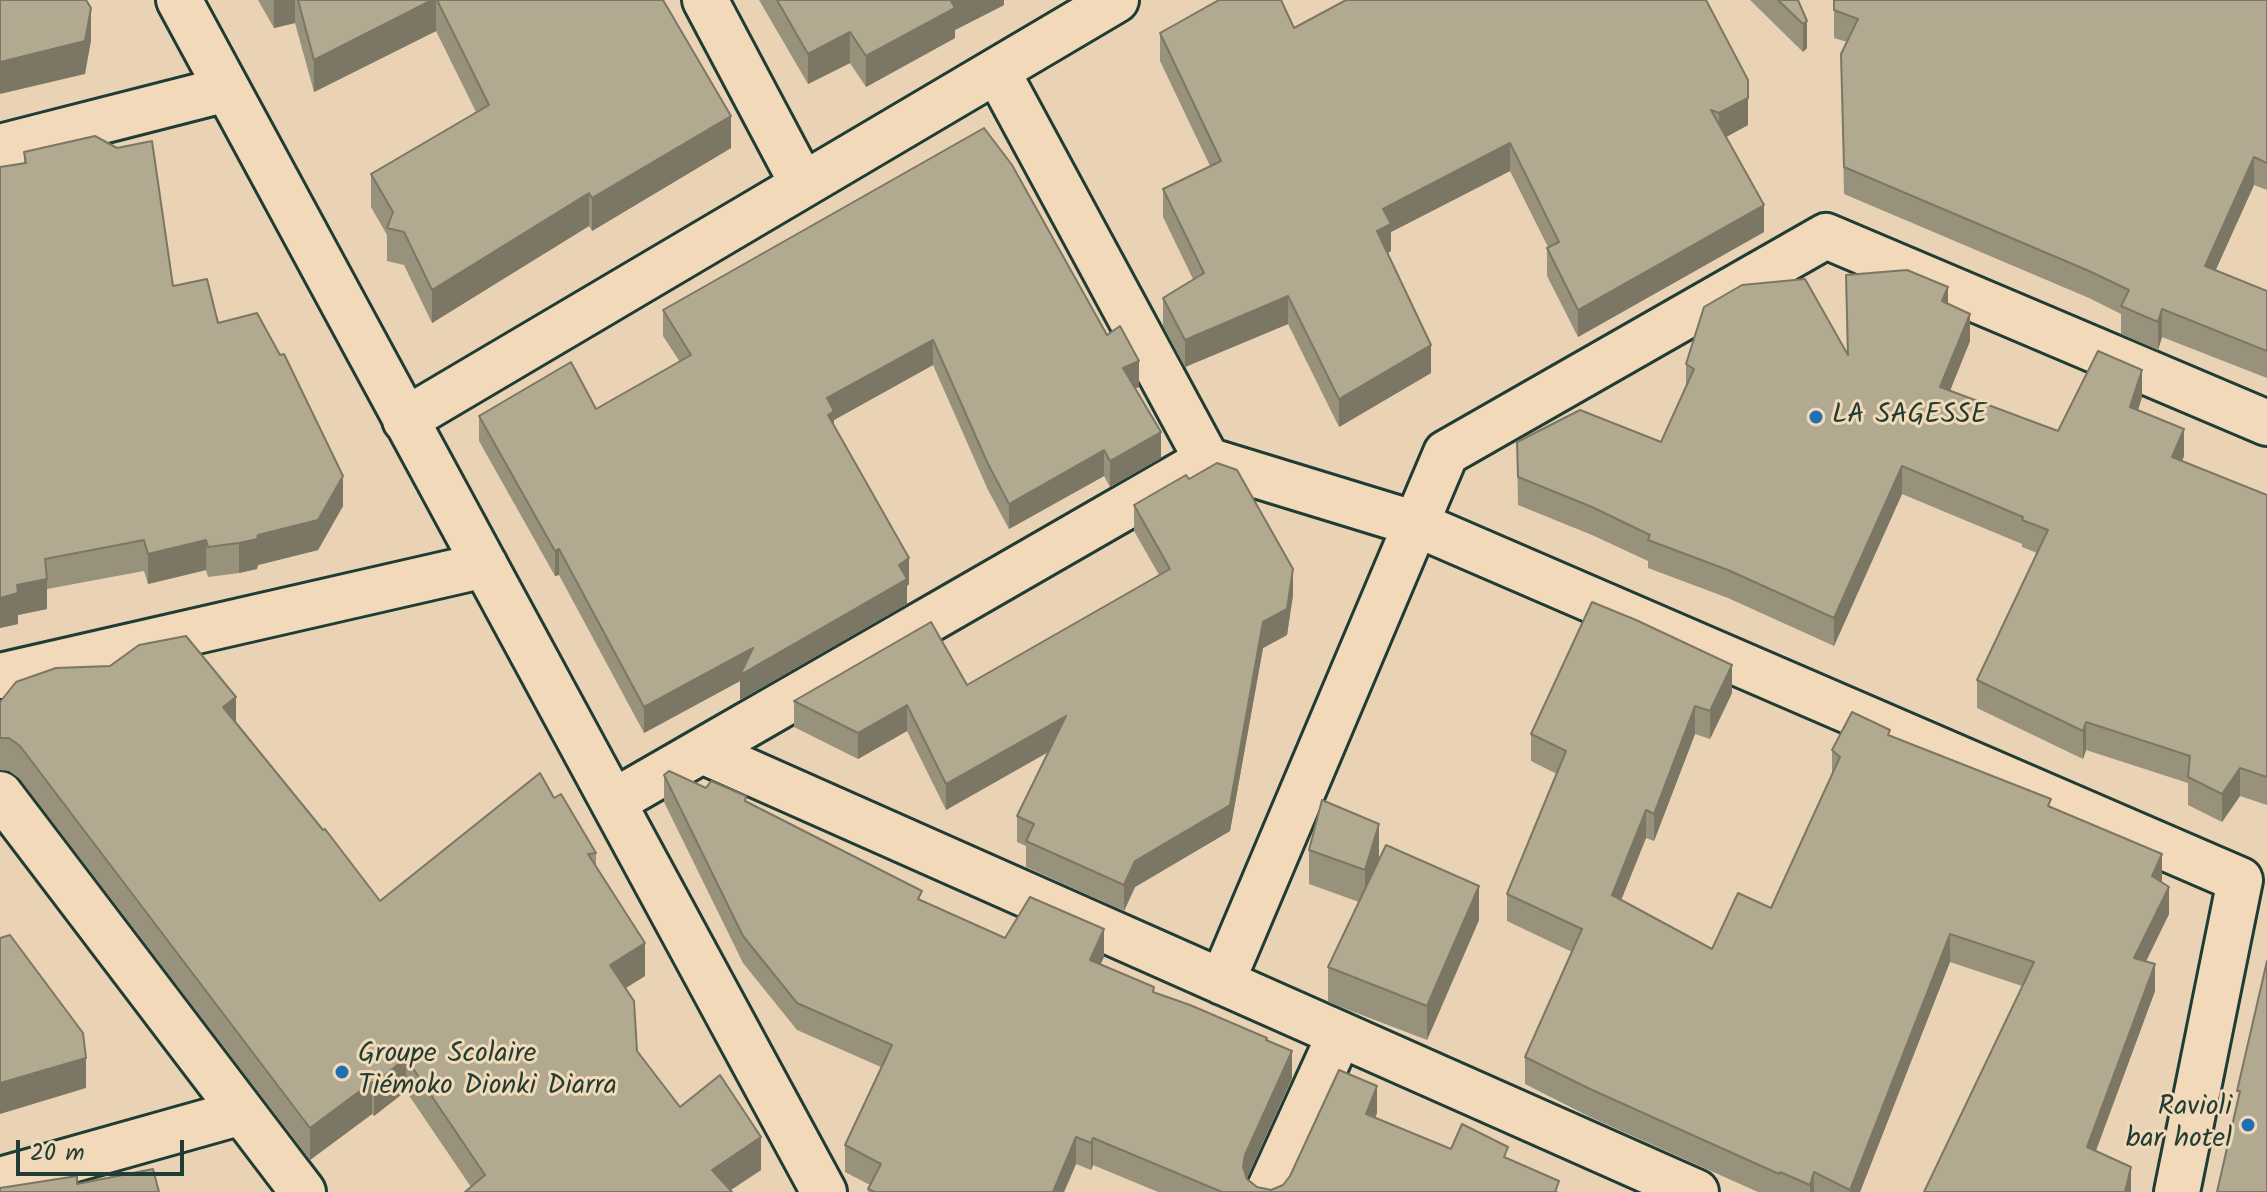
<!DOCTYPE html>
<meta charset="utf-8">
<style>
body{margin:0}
#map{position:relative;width:2267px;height:1192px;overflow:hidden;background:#e9d3b4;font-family:Kalam,sans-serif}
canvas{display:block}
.scale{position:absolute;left:16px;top:1140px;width:168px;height:36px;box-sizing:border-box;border:4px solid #1f3d34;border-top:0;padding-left:10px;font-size:24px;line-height:28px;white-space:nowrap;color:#1f3d34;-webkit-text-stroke:6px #f1d9b9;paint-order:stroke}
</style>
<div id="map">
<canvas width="2267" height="1192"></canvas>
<div class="scale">20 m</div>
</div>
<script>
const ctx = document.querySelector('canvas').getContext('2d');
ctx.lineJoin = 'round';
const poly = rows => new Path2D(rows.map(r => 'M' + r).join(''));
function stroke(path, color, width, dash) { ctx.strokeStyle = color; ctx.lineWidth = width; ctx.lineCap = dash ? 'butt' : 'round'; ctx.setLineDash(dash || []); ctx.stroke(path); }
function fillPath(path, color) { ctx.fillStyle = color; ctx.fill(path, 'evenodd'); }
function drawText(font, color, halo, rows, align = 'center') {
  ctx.font = font + ' Kalam,sans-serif'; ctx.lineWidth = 6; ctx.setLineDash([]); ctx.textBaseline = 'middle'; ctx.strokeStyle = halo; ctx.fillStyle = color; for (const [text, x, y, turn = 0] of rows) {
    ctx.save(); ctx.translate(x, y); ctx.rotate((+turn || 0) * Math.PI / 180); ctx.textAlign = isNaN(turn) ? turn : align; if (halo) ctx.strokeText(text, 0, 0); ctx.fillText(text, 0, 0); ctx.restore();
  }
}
const minor = poly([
 [179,0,824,1192],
 [705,0,803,185],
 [997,71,1207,460,1416,524,2240,880,2177,1192],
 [0,147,227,89],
 [405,420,1116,0],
 [0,676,485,565],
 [702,751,1696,1192],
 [0,794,303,1192],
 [613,802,1207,460],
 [1222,982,1446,453,1826,236,2267,423],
 [0,1180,242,1112],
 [1268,1192,1340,1034]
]);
stroke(minor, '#1f3d34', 50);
stroke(minor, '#f1d9b9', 44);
fillPath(poly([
 [258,0,663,0,731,148,592,231,589,226,432,323,404,265,387,261,387,235,371,207,371,174,476,112,436,31,314,92,295,23,274,28],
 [759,0,1004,0,1004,5,955,30,955,38,866,87,850,63,808,84],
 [1706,0,1748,125,1726,137,1764,232,1578,337,1547,276,1547,248,1548,247,1510,171,1391,232,1391,251,1387,253,1431,373,1339,427,1288,324,1185,367,1163,326,1163,298,1193,279,1163,217,1163,189,1210,166,1160,61,1160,33,1294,28],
 [1750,0,1798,0,1807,21,1807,48,1803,52],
 [1834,0,2267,0,2267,190,2254,185,2215,271,2267,291,2267,378,2162,337,2158,350,2121,334,2121,314,2089,298,1844,194,1841,54,1847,42,1834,38],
 [24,152,173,286,218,323,343,506,318,550,258,565,257,569,239,573,208,577,206,570,148,584,144,571,47,589,47,609,18,615,18,624,0,628,0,167,24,163],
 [1846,275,1948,304,1970,341,1950,391,2058,431,2142,397,2138,410,2184,456,2182,461,2267,495,2267,805,2240,796,2222,822,2188,805,2188,783,2086,750,2083,759,1977,708,1977,680,2037,553,2022,547,2022,544,1902,494,1834,646,1728,598,1648,568,1648,561,1592,535,1518,505,1517,442,1661,442,1686,388,1686,364,1847,354],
 [663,310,1107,335,1139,387,1135,388,1161,458,1110,487,1104,476,1009,529,988,490,933,365,834,420,834,427,909,584,907,586,907,604,740,700,740,681,644,733,559,575,555,576,479,441,479,416,596,409,680,362,663,336],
 [1189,479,1293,595,1287,635,1263,648,1230,831,1135,887,1124,911,1026,867,1026,846,1017,842,1017,816,1048,752,946,810,907,731,858,759,794,727,794,701,967,685,1159,575,1134,531,1134,505],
 [1732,693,1710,739,1695,734,1654,841,1646,838,1621,900,1712,949,1771,908,1832,774,1832,750,1890,735,2051,808,2162,882,2169,914,2146,961,2155,991,2096,1151,2131,1192,1924,1192,2022,986,1950,962,1860,1192,1758,1192,1590,1117,1525,1084,1525,1057,1572,952,1507,921,1507,894,1557,774,1531,761,1531,734],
 [0,702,236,723,380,901,554,798,596,853,596,865,645,976,625,988,637,1051,680,1107,761,1170,730,1190,471,1187,406,1091,374,1116,372,1114,310,1160,20,779,9,771,0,770],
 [664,775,746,801,922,901,1005,938,1104,957,1100,964,1154,992,1267,1041,1292,1078,1247,1178,1257,1187,1271,1190,1283,1185,1377,1113,1375,1118,1451,1149,1508,1159,1559,1192,1158,1192,1093,1165,1091,1170,1076,1164,1064,1192,868,1192,870,1185,845,1172,845,1145,881,1067,797,1030,743,963,664,802],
 [1309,850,1379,859,1479,920,1427,1040,1328,1002,1328,967,1359,902,1309,884]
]), '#98917c');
fillPath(poly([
 [274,0,295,0,295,23,274,28],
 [432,0,436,0,436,31,314,92,314,60],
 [953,0,1004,0,1004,5,955,30,955,38,866,87,866,56],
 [91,8,91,41,85,74,0,94,0,62],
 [1807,21,1807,48,1803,52,1803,24],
 [850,32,850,63,808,84,808,54],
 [1748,98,1748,125,1719,141,1719,113],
 [731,116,731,148,592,231,592,198],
 [1510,143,1510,171,1391,232,1391,251,1377,259,1377,231,1383,209],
 [2254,157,2254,185,2205,294,2205,266],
 [589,193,589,226,432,323,432,290],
 [1764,205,1764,232,1578,337,1578,310],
 [1948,287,1948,315,1942,301],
 [1288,296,1288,324,1185,367,1185,340],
 [2162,309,2162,337,2158,350,2158,322],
 [1970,314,1970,341,1940,415,1940,387],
 [933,340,933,365,834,420,834,437,828,440,827,398],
 [1431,345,1431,373,1339,427,1339,399],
 [1139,361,1139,387,1123,394,1123,368],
 [2142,370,2142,397,2130,435,2130,407],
 [2184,429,2184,456,2172,485,2172,457],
 [1161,432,1161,458,1110,487,1110,461],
 [1104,450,1104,476,1009,529,1009,504],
 [1902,466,1902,494,1834,646,1834,618],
 [343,476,343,506,318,550,258,565,257,569,239,573,239,543,258,535],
 [206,540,206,570,148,584,148,554],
 [559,549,559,575,555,576,555,551],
 [909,558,909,584,907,586,907,604,740,700,740,681,644,733,644,707,753,648],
 [1293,569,1293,595,1287,635,1263,648,1230,831,1135,887,1124,911,1124,885,1135,861,1263,622],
 [47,579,47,609,18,615,18,624,0,628,0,598,17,585],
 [1732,665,1732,693,1710,739,1710,711],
 [236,697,236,729,223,707],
 [907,705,907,731,858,759,858,733],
 [1695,706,1695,734,1654,841,1654,814],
 [1066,716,1066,742,946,810,946,784],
 [2086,722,2086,750,2083,759,2083,731],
 [2240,768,2240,796,2222,822,2222,794],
 [1646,810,1646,838,1612,923,1612,895],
 [1379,824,1379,859,1365,904,1365,870],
 [2162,854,2162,881,2152,903,2152,876],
 [1479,886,1479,920,1427,1040,1427,1006],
 [2169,887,2169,914,2134,986,2134,958],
 [1104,929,1104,957,1090,987,1090,960],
 [1950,934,1950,962,1860,1192,1850,1192],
 [645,943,645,976,610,998,610,965],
 [2155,964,2155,991,2087,1174,2087,1147],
 [1292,1051,1292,1078,1245,1182,1243,1167,1245,1155],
 [86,1058,86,1088,0,1114,0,1083],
 [406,1058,406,1091,374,1116,374,1084],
 [372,1082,372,1114,310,1160,310,1128],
 [1377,1086,1377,1113,1366,1141,1366,1114],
 [761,1137,761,1170,728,1192,712,1170],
 [1076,1137,1076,1164,1064,1192,1053,1192],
 [1093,1138,1093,1165,1091,1170,1091,1143],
 [2131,1167,2131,1192,2125,1192],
 [1814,1172,1814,1192,1810,1192,1810,1185]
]), '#7c7665');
const building = poly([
 [0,0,86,0,91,8,85,41,0,62,0,0],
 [298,0,432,0,314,60,298,0],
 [437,0,663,0,731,116,592,198,589,193,432,290,404,232,387,228,393,212,371,174,489,105,437,0],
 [777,0,953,0,951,1,955,8,866,56,850,32,808,54,777,0],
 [1219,0,1281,0,1294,28,1346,0,1706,0,1748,80,1748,98,1719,113,1711,110,1764,205,1578,310,1547,248,1559,242,1510,143,1383,209,1391,224,1377,231,1431,345,1339,399,1288,296,1185,340,1163,298,1204,273,1163,189,1221,161,1160,33,1219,0],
 [1778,0,1798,0,1807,21,1803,24,1778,0],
 [1834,0,2267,0,2267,163,2254,157,2205,266,2267,291,2267,351,2162,309,2158,322,2121,306,2129,290,2089,271,1844,167,1841,54,1858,19,1834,10,1834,0],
 [984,128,1012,165,1107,335,1120,326,1139,361,1123,368,1161,432,1110,461,1104,450,1009,504,988,464,933,340,827,398,834,411,828,415,909,558,899,565,907,579,740,675,753,648,644,707,559,549,555,551,479,416,571,362,596,409,691,355,663,310,984,128],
 [95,136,117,148,152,141,173,286,207,279,218,323,257,313,280,355,284,354,343,476,318,520,258,535,257,539,239,543,208,547,206,540,148,554,144,540,45,559,47,579,17,585,18,593,0,598,0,167,26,163,24,152,95,136],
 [1907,270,1948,287,1942,301,1970,314,1940,387,2058,431,2098,351,2142,370,2130,407,2184,429,2172,457,2267,495,2267,777,2240,768,2222,794,2188,777,2190,756,2086,722,2083,731,1977,680,2048,530,2022,520,2023,517,1902,466,1834,618,1728,570,1648,540,1650,535,1592,507,1518,477,1517,442,1580,410,1661,442,1694,369,1686,364,1704,307,1742,285,1805,279,1848,355,1846,275,1907,270],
 [1217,463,1237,470,1293,569,1287,609,1263,622,1230,805,1135,861,1124,885,1026,841,1034,824,1017,816,1066,716,946,784,907,705,858,733,794,701,931,622,967,685,1170,569,1134,505,1186,475,1189,479,1217,463],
 [1592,602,1636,620,1732,665,1710,711,1695,706,1654,814,1646,810,1612,895,1712,949,1738,893,1771,908,1840,757,1832,750,1852,712,1890,730,1888,735,2051,799,2048,806,2162,854,2152,876,2169,887,2134,958,2155,964,2087,1147,2131,1167,2125,1192,1924,1192,2034,962,1950,934,1850,1190,1814,1172,1810,1185,1780,1172,1779,1174,1590,1089,1525,1057,1582,929,1507,894,1566,751,1531,734,1592,602],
 [186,636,236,697,223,707,323,830,325,829,380,901,540,773,554,798,561,794,596,853,588,854,645,943,610,965,634,1001,637,1051,680,1107,720,1075,761,1137,712,1170,732,1192,465,1192,485,1175,406,1058,374,1084,372,1082,310,1128,20,746,9,738,0,738,0,702,16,682,56,668,110,666,139,645,186,636],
 [669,771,706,788,711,781,746,796,745,801,922,891,918,899,1005,938,1030,897,1104,929,1090,960,1154,987,1153,992,1190,1005,1267,1038,1266,1040,1292,1051,1245,1155,1243,1167,1247,1179,1257,1187,1271,1190,1283,1185,1290,1176,1339,1070,1377,1086,1366,1114,1451,1149,1462,1124,1508,1147,1504,1157,1559,1181,1555,1192,1222,1192,1093,1138,1091,1143,1076,1137,1053,1192,875,1192,868,1189,881,1164,845,1145,892,1045,797,1003,743,936,664,775,669,771],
 [1322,800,1379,824,1365,870,1309,850,1322,800],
 [1386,845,1479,886,1427,1006,1328,967,1386,845],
 [10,935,83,1033,86,1058,0,1083,0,938,10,935],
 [2267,961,2267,1192,2217,1192,2240,1091,2237,1091,2267,961],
 [153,1169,159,1192,0,1192,0,1188,77,1176,77,1184,153,1169]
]);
fillPath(building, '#b1a990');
stroke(building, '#7c7665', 2);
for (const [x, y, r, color] of [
 [1816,417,8,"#1f6fb2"],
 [342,1072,8,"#1f6fb2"],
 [2248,1125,8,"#1f6fb2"]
]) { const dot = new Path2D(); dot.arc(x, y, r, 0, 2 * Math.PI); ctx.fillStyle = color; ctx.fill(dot); stroke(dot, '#f1d9b9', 3); }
drawText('28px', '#1f3d34', '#f1d9b9', [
 ["LA SAGESSE",1832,417],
 ["Groupe Scolaire",358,1056],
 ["Tiémoko Dionki Diarra",358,1088],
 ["Ravioli",2232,1109,"right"],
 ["bar hotel",2232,1141,"right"]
], 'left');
</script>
